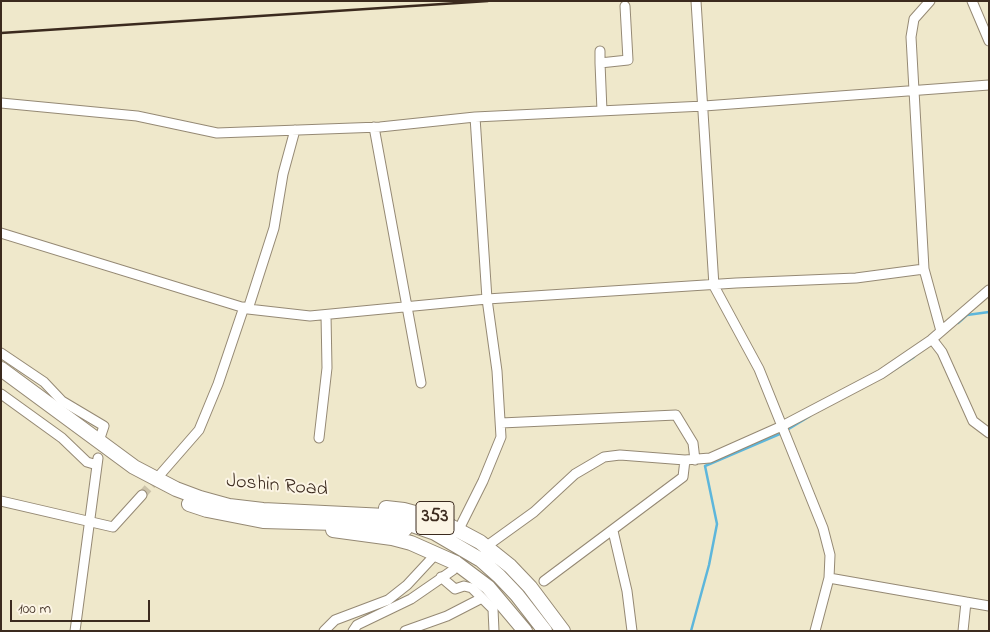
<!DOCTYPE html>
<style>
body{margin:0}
#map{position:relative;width:990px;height:632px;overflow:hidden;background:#efe8cb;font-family:"Indie Flower",sans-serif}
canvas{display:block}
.frame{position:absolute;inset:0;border:2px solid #3b2a1e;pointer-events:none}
.scale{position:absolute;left:10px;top:600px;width:140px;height:22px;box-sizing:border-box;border:2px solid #3b2a1e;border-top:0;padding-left:6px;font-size:15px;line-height:18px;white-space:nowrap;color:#3b2a1e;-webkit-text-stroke:4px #fcf5e5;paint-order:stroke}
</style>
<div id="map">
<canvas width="990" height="632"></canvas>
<div class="frame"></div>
<div class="scale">100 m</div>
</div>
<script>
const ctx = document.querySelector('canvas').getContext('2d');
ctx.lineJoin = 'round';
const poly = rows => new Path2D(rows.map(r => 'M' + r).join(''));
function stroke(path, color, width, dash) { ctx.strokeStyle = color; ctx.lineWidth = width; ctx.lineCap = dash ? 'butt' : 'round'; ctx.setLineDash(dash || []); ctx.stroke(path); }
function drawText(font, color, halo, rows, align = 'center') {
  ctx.font = font + ' "Indie Flower",sans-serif'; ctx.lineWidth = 4; ctx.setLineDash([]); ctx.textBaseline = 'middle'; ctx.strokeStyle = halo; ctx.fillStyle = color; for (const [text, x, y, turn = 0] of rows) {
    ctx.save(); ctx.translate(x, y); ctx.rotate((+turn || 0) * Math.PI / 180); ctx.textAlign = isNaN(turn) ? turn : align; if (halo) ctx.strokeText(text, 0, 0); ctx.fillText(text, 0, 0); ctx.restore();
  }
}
stroke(poly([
 [958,323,967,315,989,312],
 [883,377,914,357],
 [787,430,810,416],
 [691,631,709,565,717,524,705,466,782,433]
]), '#5db6db', 2.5);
stroke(poly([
 [142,495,158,477]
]), '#cbc2a8', 9, [9, 4.5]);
const minor = poly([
 [696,1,714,286,759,369,823,528,830,555,829,578,815,631],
 [930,1,914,19,911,37,924,269,941,331],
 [972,1,989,41],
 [600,63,600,51],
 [1,103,137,116,217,133,380,127,475,117,704,106,989,85],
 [602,111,600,63,628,60,625,6],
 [374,127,421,383],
 [1,233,248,309,310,316,487,299,736,283,856,278,924,269],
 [248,309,274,228,283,174,295,130],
 [932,339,942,352,973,421,989,433],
 [1,353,44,382,62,401,104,426,100,438],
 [1,394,62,438,87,462,97,465],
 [501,423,676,415,693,443,695,460],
 [319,438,327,368,326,315],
 [158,477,199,430,218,384,244,307],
 [1,501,113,527,142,495],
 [461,525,483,481,501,437,497,371,487,299,475,117],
 [613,531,627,591,632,631],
 [491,543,534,512,575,474,604,457,620,455,685,460,710,458,782,426,881,374,931,340,989,290],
 [441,577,455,589,464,586,472,588,493,609,494,631],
 [829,578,966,602,963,631],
 [544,581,683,477,685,460],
 [966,602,989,606],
 [75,631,98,458],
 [324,631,335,620,388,600,407,585,433,557],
 [353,631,357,625,411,599,453,570],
 [405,631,447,616,482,598]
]);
const highway = poly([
 [1,369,134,467,176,489,200,498,229,506,263,510,386,516,435,533,481,560,499,576,517,595,545,631],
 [189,504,207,510,263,521,373,524,405,529],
 [386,508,404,510,437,519,480,542,510,566,530,587,563,631],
 [333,530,392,538,411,543,456,563,488,587,525,631]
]);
stroke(minor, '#958974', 11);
stroke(highway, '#958974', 16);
stroke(minor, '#fff', 9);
stroke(highway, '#fff', 14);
stroke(poly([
 [1,33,488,1]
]), '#3b2a1e', 2.5);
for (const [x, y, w] of [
 [435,518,38]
]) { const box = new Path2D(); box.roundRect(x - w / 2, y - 16.5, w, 33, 4); ctx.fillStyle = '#fcf5e5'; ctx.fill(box); stroke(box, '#3b2a1e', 1); }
drawText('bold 19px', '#3b2a1e', null, [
 ["353",435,518]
]);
drawText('20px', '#3b2a1e', '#fcf5e5', [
 ["Joshin Road",277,487,5]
]);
</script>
